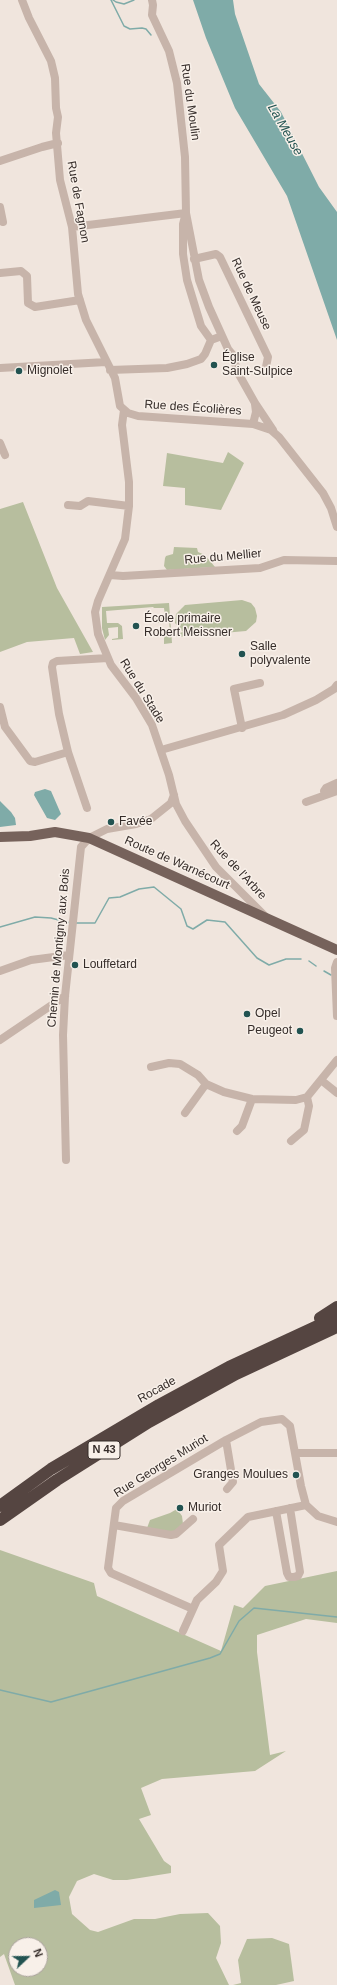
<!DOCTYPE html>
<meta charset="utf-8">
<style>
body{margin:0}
#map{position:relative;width:337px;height:1985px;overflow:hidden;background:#f0e5dd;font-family:Arial,sans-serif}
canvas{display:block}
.north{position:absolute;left:8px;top:1937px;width:40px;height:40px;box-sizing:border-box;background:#f8f0e9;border:1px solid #aaa29c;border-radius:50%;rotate:68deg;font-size:11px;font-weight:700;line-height:16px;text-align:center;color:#352c29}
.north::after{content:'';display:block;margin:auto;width:14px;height:18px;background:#225351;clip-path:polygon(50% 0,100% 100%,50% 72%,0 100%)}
</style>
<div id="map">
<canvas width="337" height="1985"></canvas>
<div class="north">N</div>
</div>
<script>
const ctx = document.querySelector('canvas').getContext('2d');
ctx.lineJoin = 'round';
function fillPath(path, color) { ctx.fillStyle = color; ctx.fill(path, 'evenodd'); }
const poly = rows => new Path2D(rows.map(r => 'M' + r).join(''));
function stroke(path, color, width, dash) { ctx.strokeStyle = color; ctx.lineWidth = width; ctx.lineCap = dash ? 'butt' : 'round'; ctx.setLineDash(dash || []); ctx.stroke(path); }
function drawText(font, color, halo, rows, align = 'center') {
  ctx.font = font + ' Arial,sans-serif'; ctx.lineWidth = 3; ctx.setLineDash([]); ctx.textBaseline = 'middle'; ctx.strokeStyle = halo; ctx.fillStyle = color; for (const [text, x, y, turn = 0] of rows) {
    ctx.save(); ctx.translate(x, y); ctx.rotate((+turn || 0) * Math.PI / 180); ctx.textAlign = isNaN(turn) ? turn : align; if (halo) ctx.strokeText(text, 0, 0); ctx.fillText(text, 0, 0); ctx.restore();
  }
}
fillPath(poly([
 [228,452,244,463,221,510,185,505,185,488,163,486,167,453,223,463],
 [23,502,57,588,93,652,80,654,74,638,27,642,0,652,0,509],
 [174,547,197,548,198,552,205,555,215,567,167,570,164,566,165,558,166,556,173,554],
 [242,600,251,603,255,608,257,616,256,622,246,631,177,637,176,634,183,632,175,623,176,614,185,605],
 [169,603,172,643,164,644,164,636,170,633,169,620,158,623,157,621,153,621,153,616,165,615,164,608,154,608,153,607,106,611,107,623,118,623,122,626,123,639,112,640,112,639,118,638,118,627,108,628,109,635,105,640,102,628,102,607],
 [177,1509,182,1516,183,1524,175,1531,169,1532,147,1528,150,1520,170,1513],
 [0,1550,94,1583,97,1596,221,1651,234,1605,243,1608,265,1586,337,1571,337,1623,306,1619,257,1635,257,1652,270,1755,286,1751,255,1771,162,1779,141,1788,151,1815,139,1819,164,1861,171,1866,171,1873,127,1880,113,1880,94,1874,77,1881,69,1897,72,1914,90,1930,98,1932,134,1919,155,1919,180,1914,208,1913,220,1926,221,1943,216,1958,229,1985,15,1985,4,1954,0,1957],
 [16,1945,40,1945,40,1969,16,1969],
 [272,1938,289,1944,294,1981,276,1985,233,1985,241,1983,238,1960,247,1939]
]), '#b7be9e');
fillPath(poly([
 [193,0,233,0,235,14,259,84,281,112,319,187,337,212,337,340,287,196,235,108,206,38],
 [45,789,51,791,61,814,55,820,47,818,34,795,35,792],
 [0,801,11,812,15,818,16,825,0,827],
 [55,1890,59,1892,61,1905,34,1908,34,1900]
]), '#7faba8');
stroke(poly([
 [111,0,124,26,130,29,142,28,146,29,151,35],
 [113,0,116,2,124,4,134,0],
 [76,923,95,923,109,898,120,897,139,889,154,887,181,909,187,926,193,929,207,920,225,922,257,958,269,965,286,959,301,959],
 [0,927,35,917,51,918,70,923],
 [309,961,316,966],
 [324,971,331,975],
 [0,1690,51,1702,210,1658,220,1654,239,1621,254,1608,337,1617]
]), '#7faba8', 1.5);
stroke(poly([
 [22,0,29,18,51,61,55,78,56,108,58,117,56,133,60,180,72,227,78,294,86,320,115,378,120,406,128,413,138,416,253,424,271,430,279,437,323,493,331,508,337,527],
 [152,0,153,5,152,15,169,51,177,83,185,157,186,213,199,280,209,307,228,349,233,355,237,371,255,403,273,430],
 [0,161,42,147,58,143],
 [0,207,3,222],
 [72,227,186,213,183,224,183,254,187,280,201,326,211,340],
 [194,259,216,254,220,257,268,357,266,367],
 [0,273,21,271,27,276,28,303,35,307,80,300],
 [0,368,106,362],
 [110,370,167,368,187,364,201,359,205,354,211,340,222,336],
 [124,410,122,425,129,482,129,506,125,539,98,601,95,612,98,634,111,665,136,698,152,725,169,775,176,804,185,821,216,867,265,916],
 [253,424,256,412,255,404],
 [0,443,5,455],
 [68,505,80,506,88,501,129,506],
 [110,575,123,576,260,568,284,560,337,561],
 [0,707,5,727,30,761,35,762,68,752],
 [242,728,234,689,260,683],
 [161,750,283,715,316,700,334,689,337,685],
 [325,795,324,791,326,788,337,783],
 [306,802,337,791],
 [87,808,68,752,59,714,52,667,53,663,57,661,108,658],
 [337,962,335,968,337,1016],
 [0,971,31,960,69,955],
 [0,1040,65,996],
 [151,1067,169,1063,180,1064,198,1075,206,1084,224,1092,252,1099,296,1100,307,1097,337,1060],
 [321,1080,337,1093],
 [185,1113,206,1084],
 [237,1131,242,1126,252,1099],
 [291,1141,304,1130,309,1106,307,1097],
 [66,1160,63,1035,65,996,81,847,89,838,107,829,136,824,151,819,171,803,174,795],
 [226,1440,233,1482,227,1489],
 [296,1453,337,1453],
 [276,1511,287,1573,289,1577,294,1577,298,1576,300,1572,290,1508],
 [114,1525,171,1535,176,1534,193,1519],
 [193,1609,111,1573,108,1568,116,1508,123,1501,226,1440,261,1422,282,1419,290,1426,301,1486,306,1505,318,1516,337,1522],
 [183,1631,197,1600,216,1582,223,1571,219,1545,248,1517,306,1505]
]), '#c7b4aa', 8);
stroke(poly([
 [0,837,30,836,55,832,89,838,337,950]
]), '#76625b', 10);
stroke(poly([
 [320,1318,337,1307],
 [0,1506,51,1469,159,1405,229,1367,337,1317],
 [0,1520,57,1480,149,1422,236,1374,337,1327]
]), '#554541', 12);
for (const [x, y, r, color] of [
 [214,365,4,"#225351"],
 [19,371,4,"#225351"],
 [136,626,4,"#225351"],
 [242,654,4,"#225351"],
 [111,822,4,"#225351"],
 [75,965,4,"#225351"],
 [247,1014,4,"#225351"],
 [300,1031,4,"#225351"],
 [296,1475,4,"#225351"],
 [180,1508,4,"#225351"]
]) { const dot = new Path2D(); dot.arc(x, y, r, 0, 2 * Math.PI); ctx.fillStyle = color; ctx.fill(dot); stroke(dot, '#f8f0e9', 1.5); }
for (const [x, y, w] of [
 [104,1450,32]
]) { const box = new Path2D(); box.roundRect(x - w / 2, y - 9, w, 18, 3); ctx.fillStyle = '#f8f0e9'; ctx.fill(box); stroke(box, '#352c29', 1); }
drawText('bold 11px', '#352c29', null, [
 ["N 43",104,1450]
]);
drawText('12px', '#352c29', '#f8f0e9', [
 ["Rue du Moulin",190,102,82],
 ["Rue de Fagnon",78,202,80],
 ["Rue de Meuse",251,294,65],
 ["Rue des Écolières",193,408,4],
 ["Rue du Mellier",223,557,-5],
 ["Rue du Stade",142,691,58],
 ["Route de Warnécourt",177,863,24],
 ["Rue de l'Arbre",238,870,47],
 ["Chemin de Montigny aux Bois",59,948,-85],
 ["Rocade",157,1390,-29],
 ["Rue Georges Muriot",161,1466,-32]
]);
drawText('12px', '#352c29', '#f8f0e9', [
 ["Église",222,358],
 ["Saint-Sulpice",222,372],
 ["Mignolet",27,371],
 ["École primaire",144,619],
 ["Robert Meissner",144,633],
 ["Salle",250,647],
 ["polyvalente",250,661],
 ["Favée",119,822],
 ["Louffetard",83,965],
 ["Opel",255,1014],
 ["Peugeot",292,1031,"right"],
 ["Granges Moulues",288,1475,"right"],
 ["Muriot",188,1508]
], 'left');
drawText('italic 13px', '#225351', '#f8f0e9', [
 ["La Meuse",285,130,60]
]);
</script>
